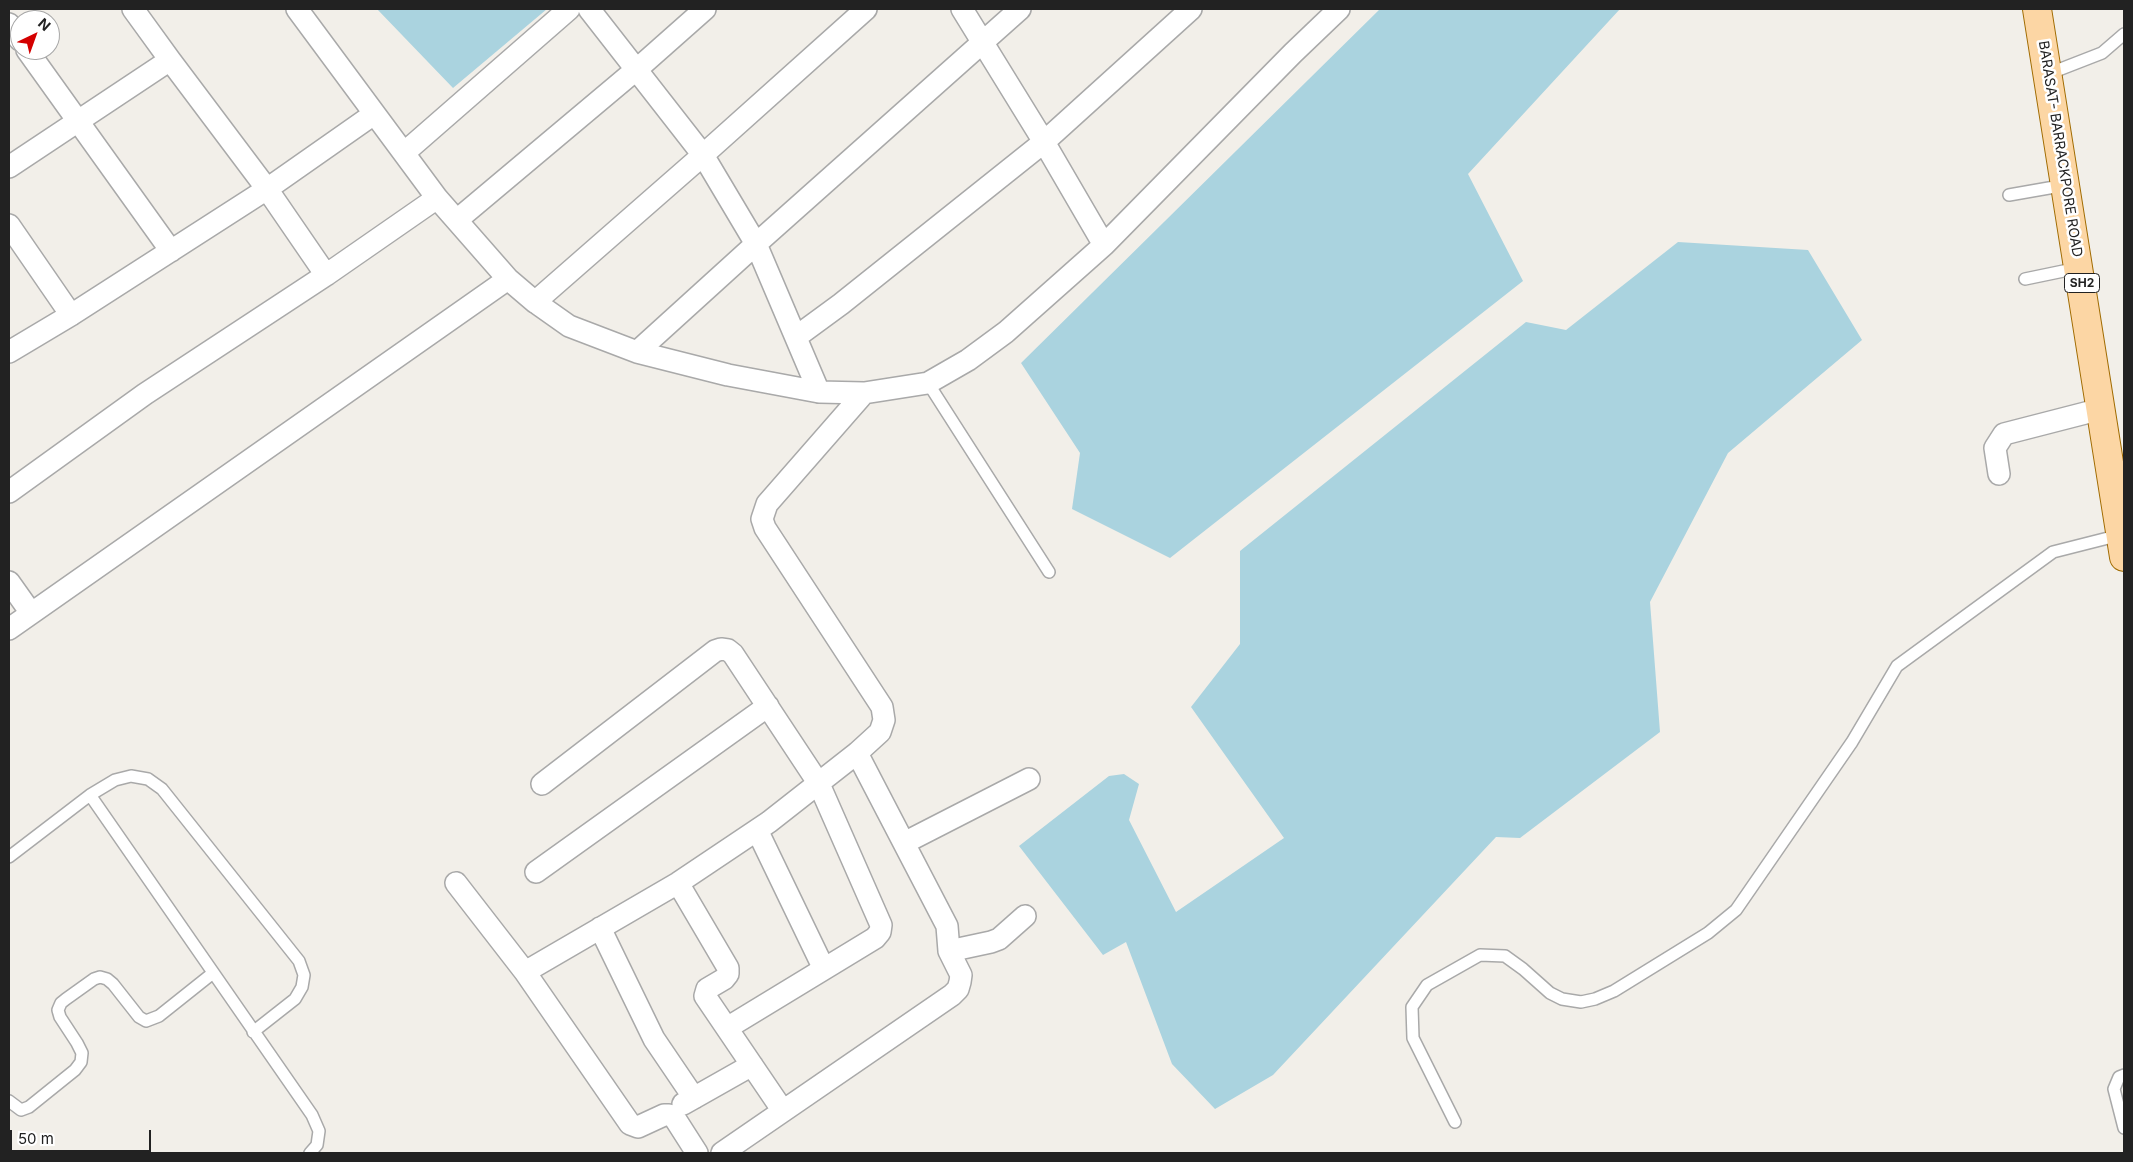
<!DOCTYPE html>
<style>
body{margin:0}
#map{position:relative;width:2133px;height:1162px;overflow:hidden;background:#f2efe9;font-family:Inter,sans-serif}
canvas{display:block}
.frame{position:absolute;inset:0;border:10px solid #222;pointer-events:none}
.north{position:absolute;left:10px;top:10px;width:50px;height:50px;box-sizing:border-box;background:#fff;border:1px solid #a7a7a7;border-radius:50%;rotate:42deg;font-size:14px;font-weight:700;line-height:20px;text-align:center;color:#222}
.north::after{content:'';display:block;margin:auto;width:18px;height:22px;background:#d40000;clip-path:polygon(50% 0,100% 100%,50% 72%,0 100%)}
.scale{position:absolute;left:10px;top:1130px;width:141px;height:22px;box-sizing:border-box;border:2px solid #222;border-top:0;padding-left:6px;font-size:15px;line-height:18px;white-space:nowrap;color:#222;-webkit-text-stroke:4px #fff;paint-order:stroke}
</style>
<div id="map">
<canvas width="2133" height="1162"></canvas>
<div class="frame"></div>
<div class="north">N</div>
<div class="scale">50 m</div>
</div>
<script>
const ctx = document.querySelector('canvas').getContext('2d');
ctx.lineJoin = 'round';
function fillPath(path, color) { ctx.fillStyle = color; ctx.fill(path, 'evenodd'); }
const poly = rows => new Path2D(rows.map(r => 'M' + r).join(''));
function stroke(path, color, width, dash) { ctx.strokeStyle = color; ctx.lineWidth = width; ctx.lineCap = dash ? 'butt' : 'round'; ctx.setLineDash(dash || []); ctx.stroke(path); }
function drawText(font, color, halo, rows, align = 'center') {
  ctx.font = font + ' Inter,sans-serif'; ctx.lineWidth = 5; ctx.setLineDash([]); ctx.textBaseline = 'middle'; ctx.strokeStyle = halo; ctx.fillStyle = color; for (const [text, x, y, turn = 0] of rows) {
    ctx.save(); ctx.translate(x, y); ctx.rotate((+turn || 0) * Math.PI / 180); ctx.textAlign = isNaN(turn) ? turn : align; if (halo) ctx.strokeText(text, 0, 0); ctx.fillText(text, 0, 0); ctx.restore();
  }
}
fillPath(poly([
 [377,9,547,9,453,88],
 [1380,9,1620,9,1468,174,1523,281,1170,558,1072,509,1080,453,1021,363],
 [1678,242,1808,250,1862,340,1728,453,1650,602,1660,732,1520,838,1496,837,1273,1075,1215,1109,1172,1064,1126,942,1103,955,1019,846,1109,776,1124,774,1139,784,1129,820,1176,912,1284,838,1191,707,1240,644,1240,551,1526,322,1566,330]
]), '#aad3df');
const service = poly([
 [2048,74,2102,53,2124,34],
 [2009,195,2066,185],
 [2025,279,2078,268],
 [928,383,1049,572],
 [90,795,115,780,131,776,148,779,162,789,299,961,304,975,302,987,295,999,253,1032],
 [9,857,90,795,312,1115,319,1131,317,1145,310,1153],
 [2124,1075,2119,1077,2114,1089,2124,1128],
 [9,1101,21,1110,29,1107,75,1070,81,1062,82,1053,77,1043,60,1017,58,1010,61,1003,66,999,94,979,100,977,107,979,113,984,139,1017,146,1021,159,1016,213,973],
 [1455,1122,1413,1038,1412,1007,1427,985,1480,955,1505,956,1523,969,1550,993,1562,999,1581,1002,1595,999,1614,991,1708,933,1736,910,1852,742,1897,666,2053,552,2120,535]
]);
const minor = poly([
 [297,9,437,198,508,279,535,302,569,326,637,352,728,375,819,392,864,393,928,383,968,360,1006,332,1104,245,1293,53,1339,9],
 [589,9,703,155,756,244,1020,9],
 [962,9,1044,142,1191,9],
 [9,24,20,40],
 [27,50,171,251],
 [404,153,569,9],
 [9,167,170,60],
 [457,220,644,63,705,9],
 [9,225,71,315],
 [326,275,267,189,374,114],
 [535,302,703,155,866,9],
 [796,337,841,304,1044,142,1104,245],
 [9,352,71,315,267,189,170,60,133,9],
 [637,352,756,244,819,392],
 [1999,474,1995,448,2004,434,2101,409],
 [9,492,145,394,326,275,437,198],
 [9,582,31,613],
 [9,629,508,279],
 [542,784,715,651,721,649,728,650,733,654,819,784,881,925,880,932,875,938,727,1028],
 [757,830,824,969],
 [904,843,1029,779],
 [536,872,768,706],
 [456,883,525,972,678,883,769,822,857,753,880,732,884,720,882,707,765,528,762,519,767,504,864,393],
 [678,883,728,968,728,974,724,979,707,989,705,996,783,1111],
 [600,928,654,1039,694,1098],
 [949,951,991,942,999,939,1025,916],
 [525,972,630,1124,638,1127,664,1115,669,1115,674,1117,697,1153],
 [683,1104,752,1065],
 [722,1153,952,995,958,989,960,982,961,975,949,951,947,926,857,753]
]);
const primary = poly([
 [2037,9,2124,557]
]);
stroke(service, '#a9a9a9', 14);
stroke(minor, '#a9a9a9', 24);
stroke(primary, '#a06b00', 30);
stroke(service, '#fff', 11);
stroke(minor, '#fff', 21);
stroke(primary, '#fcd6a4', 28);
for (const [x, y, w] of [
 [2082,283,35]
]) { const box = new Path2D(); box.roundRect(x - w / 2, y - 9.5, w, 19, 4); ctx.fillStyle = '#fff'; ctx.fill(box); stroke(box, '#222', 1); }
drawText('bold 12px', '#222', null, [
 ["SH2",2082,283]
]);
drawText('14px', '#222', '#fff', [
 ["BARASAT- BARRACKPORE ROAD",2060,149,81]
]);
</script>
